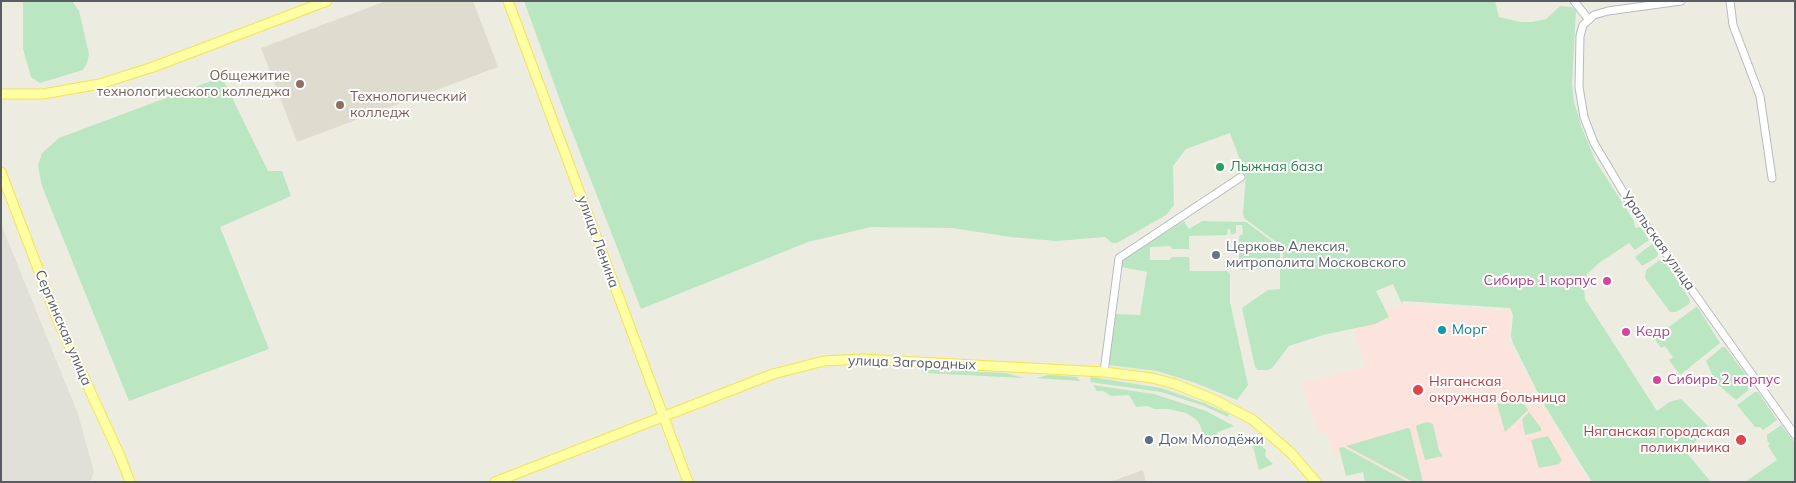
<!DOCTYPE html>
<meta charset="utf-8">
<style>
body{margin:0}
#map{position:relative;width:1796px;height:483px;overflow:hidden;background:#edece0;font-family:Mulish,sans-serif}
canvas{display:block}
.frame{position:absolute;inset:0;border:2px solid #595c62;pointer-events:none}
</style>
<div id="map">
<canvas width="1796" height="483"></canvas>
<div class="frame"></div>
</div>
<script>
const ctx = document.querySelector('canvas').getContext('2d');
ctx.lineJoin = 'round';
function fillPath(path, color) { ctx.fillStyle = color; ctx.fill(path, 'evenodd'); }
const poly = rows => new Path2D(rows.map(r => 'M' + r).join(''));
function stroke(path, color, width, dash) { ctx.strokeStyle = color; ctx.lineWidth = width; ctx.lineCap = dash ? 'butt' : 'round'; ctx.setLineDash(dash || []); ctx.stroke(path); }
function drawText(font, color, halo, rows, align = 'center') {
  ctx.font = font + ' Mulish,sans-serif'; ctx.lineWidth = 4; ctx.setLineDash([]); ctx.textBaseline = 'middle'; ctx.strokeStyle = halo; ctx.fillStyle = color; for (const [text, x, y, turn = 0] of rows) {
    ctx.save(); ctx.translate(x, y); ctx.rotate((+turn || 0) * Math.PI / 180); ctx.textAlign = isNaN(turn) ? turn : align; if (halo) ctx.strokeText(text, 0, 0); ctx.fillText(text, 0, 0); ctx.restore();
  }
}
fillPath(poly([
 [1,224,78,414,94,472,90,482,1,482]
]), '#e0dfd8');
fillPath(poly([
 [386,1,473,1,498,67,297,142,261,48],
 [1143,470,1146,482,1111,482,1115,480]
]), '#dddccf');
fillPath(poly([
 [1402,304,1510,311,1508,342,1537,396,1588,482,1365,482,1362,473,1346,476,1341,454,1334,456,1327,432,1319,434,1301,383,1365,367,1353,326]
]), '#fce3db');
fillPath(poly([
 [23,1,72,1,79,11,89,54,87,63,83,70,40,83,31,77,23,49],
 [524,1,1495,1,1499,17,1520,22,1532,22,1546,19,1560,6,1572,7,1576,11,1572,84,1574,102,1582,128,1595,160,1634,221,1635,228,1641,227,1649,240,1635,250,1629,243,1599,263,1587,274,1584,287,1585,299,1657,411,1669,402,1681,399,1709,427,1686,452,1711,482,1592,482,1543,403,1513,343,1511,336,1513,315,1510,308,1403,301,1402,304,1393,284,1376,291,1389,317,1375,324,1323,335,1289,346,1272,368,1268,370,1258,370,1255,367,1242,308,1268,290,1280,289,1280,269,1283,261,1283,247,1244,218,1243,213,1246,176,1230,133,1186,149,1173,166,1174,205,1166,215,1117,243,1112,243,1105,237,1056,241,1011,237,952,228,871,227,808,242,641,309,564,111],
 [222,77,268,171,282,171,291,196,220,227,269,349,129,401,58,226,42,186,38,166,42,153,59,138],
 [1184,221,1189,229,1202,221,1246,222,1280,247,1280,268,1241,270,1239,268,1239,236,1243,234,1242,225,1236,225,1236,233,1231,235,1230,229,1228,229,1227,235,1189,236,1189,249,1172,249,1170,246,1150,247,1150,260,1169,260,1172,257,1189,257,1190,271,1227,271,1230,274,1230,302,1248,385,1237,400,1193,382,1157,371,1108,365,1114,314,1140,315,1147,272,1121,267,1121,260],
 [1652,244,1658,253,1657,257,1642,266,1635,257],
 [1660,260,1664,260,1690,300,1689,304,1676,312,1670,312,1645,278,1646,270],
 [1696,307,1698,308,1720,343,1680,375,1669,360,1673,357,1665,346,1661,348,1654,338],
 [1722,347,1725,347,1752,383,1752,387,1736,400,1716,383,1706,361],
 [923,369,1005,373,1024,378,923,373,922,370],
 [1049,375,1077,377,1080,381,1036,378],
 [1091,377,1161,388,1204,403,1229,414,1228,417,1204,406,1161,392,1090,382],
 [1093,385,1154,394,1206,411,1234,426,1218,432,1207,448,1200,425,1197,420,1186,413,1168,409,1154,409,1148,406,1136,407,1129,395,1111,396,1103,391,1097,391],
 [1755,392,1758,392,1777,420,1763,430,1760,427,1755,427,1737,405],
 [1515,399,1522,401,1528,410,1505,432,1497,404],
 [1529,412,1541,428,1541,431,1525,435,1522,419],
 [1428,422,1433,424,1439,451,1443,456,1425,460,1416,427,1417,425],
 [1781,425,1795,443,1795,482,1745,482,1777,460,1768,446,1770,444,1767,440,1767,435],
 [1408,428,1410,429,1423,482,1413,482,1346,446],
 [1250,435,1266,450,1265,456,1273,464,1259,470],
 [1548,436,1562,460,1559,464,1539,468,1531,440],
 [1343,447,1408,482,1365,482,1363,472,1346,476,1339,448]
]), '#bbe6c2');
const minor = poly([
 [1574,1,1589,20],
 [1681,1,1608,11,1594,15,1583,25,1580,36,1579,87,1584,117,1594,143,1628,200,1795,435],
 [1730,1,1733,25,1760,96,1772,178],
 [1104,372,1119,258,1241,177]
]);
const major = poly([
 [508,1,688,482],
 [1,94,43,94,100,84,153,67,327,1],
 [1,172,58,321,120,456,130,482],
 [495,482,773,374,824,361,862,359,1104,372,1152,378,1175,384,1215,400,1253,420,1291,453,1316,482]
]);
stroke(minor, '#b8bac0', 9);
stroke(major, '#f7e350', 11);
stroke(minor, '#fff', 7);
stroke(major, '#ffffa3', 9);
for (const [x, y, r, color] of [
 [300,84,5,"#8d6e63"],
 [340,105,5,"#8d6e63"],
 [1220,167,5,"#2e9e5b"],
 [1216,255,5,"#6b7280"],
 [1607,281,5,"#d1479c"],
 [1442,330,5,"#0f9aa8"],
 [1626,332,5,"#d1479c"],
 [1657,380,5,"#d1479c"],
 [1418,390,6,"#e0444e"],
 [1149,440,5,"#5c6f8a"],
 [1741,440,6,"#e0444e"]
]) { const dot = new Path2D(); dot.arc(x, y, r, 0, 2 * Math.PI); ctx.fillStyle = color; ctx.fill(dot); stroke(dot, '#fff', 2); }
drawText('14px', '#785e54', '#fff', [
 ["Общежитие",290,76],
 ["технологического колледжа",290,92],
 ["Технологический",350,97,"left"],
 ["колледж",350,113,"left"]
], 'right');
drawText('14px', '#27864d', '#fff', [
 ["Лыжная база",1230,167]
], 'left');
drawText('14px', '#595c62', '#fff', [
 ["Уральская улица",1658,241,55],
 ["улица Ленина",598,242,70],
 ["Сергинская улица",63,328,67],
 ["улица Загородных",912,363,2]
]);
drawText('14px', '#5b616d', '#fff', [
 ["Церковь Алексия,",1226,247],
 ["митрополита Московского",1226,263]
], 'left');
drawText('14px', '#b23c85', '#fff', [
 ["Сибирь 1 корпус",1597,281,"right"],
 ["Кедр",1636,332],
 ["Сибирь 2 корпус",1667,380]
], 'left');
drawText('14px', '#0d838f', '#fff', [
 ["Морг",1452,330]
], 'left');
drawText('14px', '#be3a42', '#fff', [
 ["Няганская",1429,382],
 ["окружная больница",1429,398],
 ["Няганская городская",1730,432,"right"],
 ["поликлиника",1730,448,"right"]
], 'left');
drawText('14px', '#4e5e75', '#fff', [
 ["Дом Молодёжи",1159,440]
], 'left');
</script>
